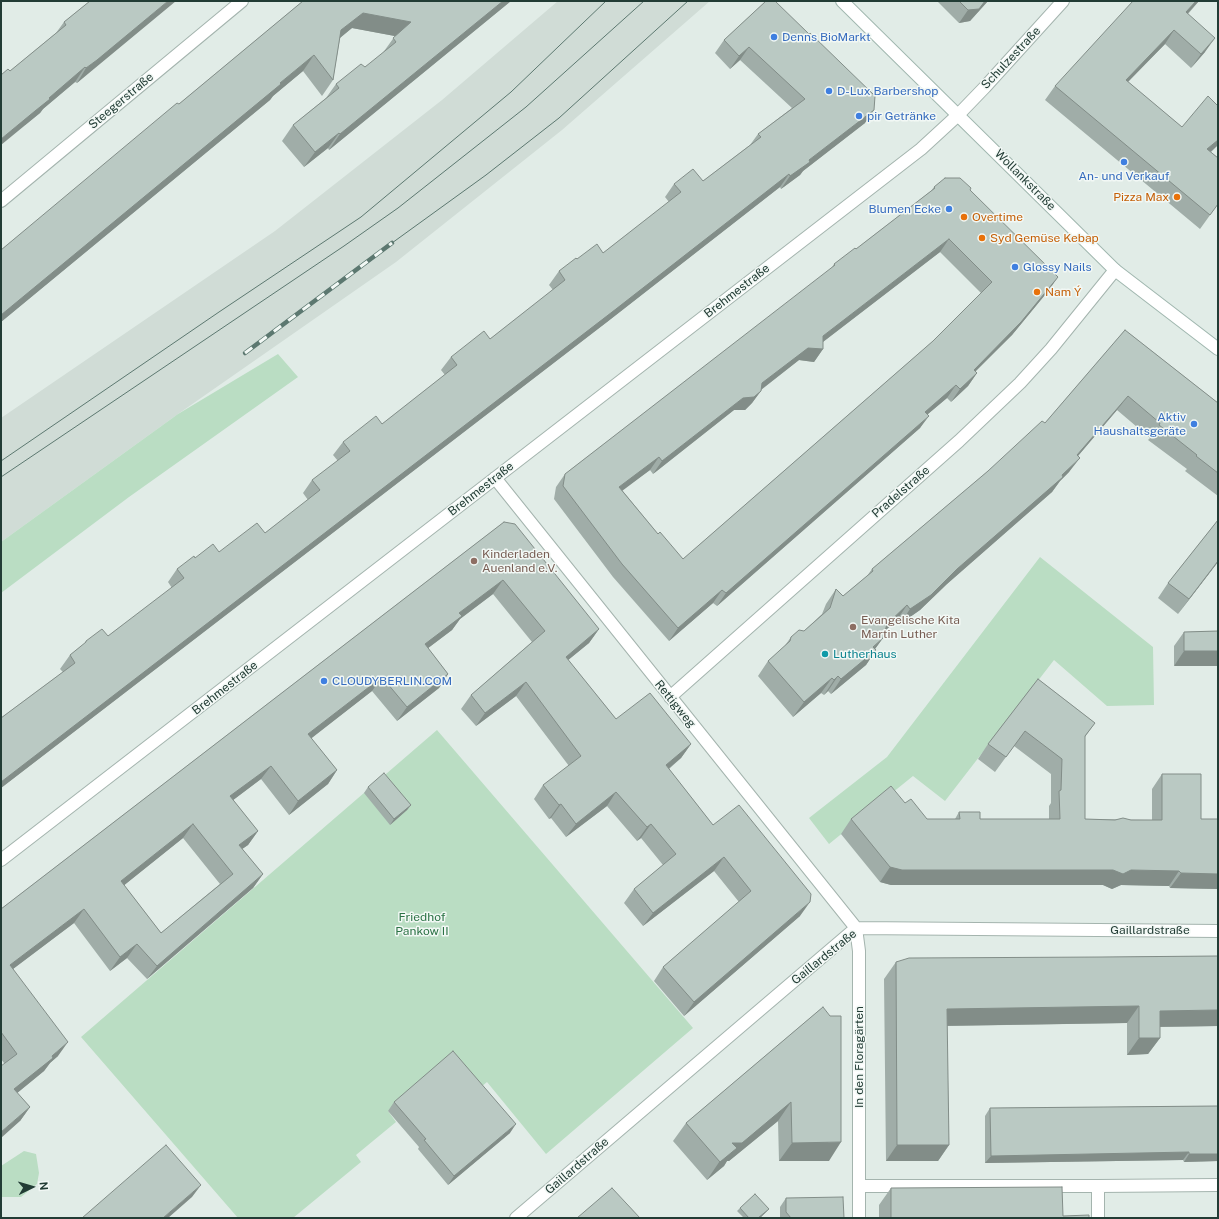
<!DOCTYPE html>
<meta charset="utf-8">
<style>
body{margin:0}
#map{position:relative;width:1219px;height:1219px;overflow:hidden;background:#e1ece7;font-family:"Public Sans",sans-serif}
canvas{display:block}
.frame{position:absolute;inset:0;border:2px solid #223c35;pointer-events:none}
.north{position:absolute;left:12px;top:1167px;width:40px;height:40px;-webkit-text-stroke:3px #f2f8f5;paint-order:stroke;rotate:85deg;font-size:11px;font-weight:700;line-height:16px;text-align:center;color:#223c35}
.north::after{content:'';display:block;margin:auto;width:14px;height:18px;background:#223c35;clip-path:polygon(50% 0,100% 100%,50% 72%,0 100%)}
</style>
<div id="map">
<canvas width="1219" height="1219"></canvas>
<div class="frame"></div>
<div class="north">N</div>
</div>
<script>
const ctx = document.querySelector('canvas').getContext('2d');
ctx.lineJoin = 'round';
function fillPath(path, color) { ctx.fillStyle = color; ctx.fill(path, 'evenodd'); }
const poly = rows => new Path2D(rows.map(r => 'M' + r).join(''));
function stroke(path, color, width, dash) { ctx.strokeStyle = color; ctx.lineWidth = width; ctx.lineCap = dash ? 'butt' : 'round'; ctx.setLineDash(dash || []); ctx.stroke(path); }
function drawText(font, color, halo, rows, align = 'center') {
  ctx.font = font + ' "Public Sans",sans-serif'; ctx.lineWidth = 3; ctx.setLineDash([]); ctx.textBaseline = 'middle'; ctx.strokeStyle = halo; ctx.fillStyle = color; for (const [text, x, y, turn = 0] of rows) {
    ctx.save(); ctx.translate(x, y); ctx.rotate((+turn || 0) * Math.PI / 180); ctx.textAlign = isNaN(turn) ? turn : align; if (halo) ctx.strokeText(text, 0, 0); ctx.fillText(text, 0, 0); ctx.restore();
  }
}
fillPath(poly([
 [558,1,710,1,562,130,396,262,178,414,1,542,1,418,275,231,442,100]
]), '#d0dcd6');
fillPath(poly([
 [278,354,298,377,129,497,1,593,1,542,178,414],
 [1040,557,1153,647,1154,705,1107,706,1054,660,945,801,913,776,829,844,809,818,887,757],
 [437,730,693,1028,546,1154,487,1082,475,1092,388,1111,396,1122,356,1155,361,1162,293,1218,238,1218,81,1037],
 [24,1151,36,1154,39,1173,37,1184,21,1197,2,1197,1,1195,1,1166]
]), '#baddc3');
const minor = poly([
 [1,201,242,1],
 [495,478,856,928],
 [670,697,959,441,1020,383,1051,349,1115,270],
 [1,860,921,149,958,115,985,87,1063,1],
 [856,928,859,951,859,1218],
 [859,1186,1098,1186,1218,1185],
 [1098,1186,1098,1218],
 [516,1218,856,928,1218,931]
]);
const secondary = poly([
 [842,1,1115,270,1218,349]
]);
stroke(minor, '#a4b4ae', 14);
stroke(secondary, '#a0b7af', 14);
stroke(minor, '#fff', 12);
stroke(secondary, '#fff', 12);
stroke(poly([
 [392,243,486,175,559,118,688,1],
 [1,461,219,312,361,217,511,92,606,1],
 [1,477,344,246,398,208,526,107,644,1]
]), '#5c7870', 1);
const rail = poly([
 [245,353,392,243]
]);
stroke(rail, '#5c7870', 4.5);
stroke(rail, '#f2f8f5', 3, [9]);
fillPath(poly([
 [90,1,87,74,77,83,75,82,43,109,40,113,25,125,10,71,56,33,64,22],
 [303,1,511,1,329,150,328,148,304,167,282,141,293,125,326,98,336,84,365,67,382,54,395,36,352,28,340,38,333,80,322,96,303,71,273,96,270,100,1,322,1,250,179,104],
 [766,1,865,123,803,171,800,175,781,189,780,187,607,322,1,788,1,718,63,672,60,669,70,655,84,644,86,641,108,636,172,588,168,582,177,569,195,558,219,552,265,533,308,500,303,493,312,480,338,461,333,455,343,442,382,424,445,375,441,370,451,357,490,339,553,290,549,285,559,271,577,259,603,253,669,202,665,197,674,184,703,181,750,145,758,134,792,108,740,60,730,69,715,53,724,40],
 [937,1,988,1,970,21,959,23],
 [1199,1,1188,14,1205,52,1191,68,1165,44,1128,82,1182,127,1218,106,1218,145,1211,152,1218,158,1218,204,1200,229,1045,100,1055,86],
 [934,187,970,190,1049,290,1012,335,975,371,977,373,968,386,951,402,947,398,928,414,920,428,717,606,713,603,669,641,613,577,554,499,556,487,565,474,831,269,834,264,856,249,931,191],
 [940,252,981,293,933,341,683,559,658,534,622,490,650,470,653,474,734,410,745,410,752,403,761,390,799,360,814,362,823,349,823,342],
 [1125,330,1218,403,1218,496,1185,471,1187,469,1148,440,1150,438,1117,410,1078,456,1069,472,1060,481,1052,492,947,584,920,610,900,624,897,620,885,631,883,638,875,649,876,650,866,665,831,694,828,691,824,695,821,693,793,717,758,676,768,661,784,647,791,637,804,631,822,614,826,604,836,589,843,596,867,576,872,569,1045,423],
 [1218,520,1218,562,1178,614,1158,598,1168,583],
 [504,522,599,629,589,643,568,660,616,719,691,744,681,758,669,769,713,825,800,916,684,1016,654,981,663,967,739,902,714,871,643,926,624,903,634,889,663,865,641,838,637,841,607,806,566,837,551,818,549,819,534,799,543,785,569,766,516,696,476,726,461,709,471,695,532,642,493,594,460,619,452,630,428,648,448,674,439,688,397,721,372,691,311,738,337,770,328,784,289,815,261,779,233,800,258,831,248,845,242,849,263,874,253,888,147,979,127,958,110,971,74,923,13,969,58,1056,50,1063,44,1071,17,1093,30,1107,20,1121,4,1063,1,1059,1,909],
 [183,838,220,884,161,933,124,885],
 [1218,631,1174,666,1174,646,1184,632],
 [1038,679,1095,723,1085,737,1085,819,1152,820,1152,789,1162,774,1201,819,1218,819,1218,889,1170,888,1169,886,1121,885,1112,889,1103,885,891,885,880,882,841,834,851,819,905,803,927,819,955,819,959,812,980,819,1049,819,1049,806,1051,803,1051,774,1014,746,995,772,978,759,988,744],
 [368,787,411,805,407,810,390,825,364,793],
 [1218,956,1218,1026,1160,1027,1160,1038,1148,1054,1127,1055,1127,1023,947,1026,949,1145,938,1161,886,1161,884,979,896,962,1102,957],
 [823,1007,829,1161,779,1161,778,1121,729,1161,727,1161,724,1166,707,1180,673,1141,686,1123],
 [394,1102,510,1133,448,1185,418,1149,419,1147,388,1111],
 [1218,1106,1218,1161,1184,1162,1183,1160,985,1163,985,1116,990,1108],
 [891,1188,1063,1216,1089,1218,879,1218,879,1205],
 [786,1198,844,1218,780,1218,780,1207],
 [740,1208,769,1209,760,1218,744,1218,737,1211]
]), '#a0ada8');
fillPath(poly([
 [168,1,176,1,77,83,86,68],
 [503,1,511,1,329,150,340,134],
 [985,1,988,1,970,21,959,23,968,10],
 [1196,1,1199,1,1176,26,1186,12],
 [363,13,411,22,400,37,352,28,330,46,341,30],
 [1174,30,1165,44,1116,94,1126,80],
 [1215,38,1205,52,1191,68,1201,54],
 [749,47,740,60,730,69,739,56],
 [314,55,303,71,273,96,270,100,1,322,1,315],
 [85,67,75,82,43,109,40,113,1,145,1,139],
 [874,110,865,123,803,171,800,175,781,189,790,176,809,160],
 [339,133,328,148,304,167,315,152],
 [1218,140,1218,145,1198,163,1207,149],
 [789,174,780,187,607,322,1,788,1,782],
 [949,239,940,252,815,348,823,349,814,362,799,360,753,396,762,383],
 [1058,277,1049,290,1012,335,965,382,974,370],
 [977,373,968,386,951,402,960,389],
 [956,385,947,398,916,424,925,412],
 [761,391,752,403,745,410,734,410,653,474,662,461,743,398],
 [1128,396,1117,410,1066,470,1077,455],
 [929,416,920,428,717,606,726,593],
 [659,457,650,470,610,500,619,487],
 [1080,458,1069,472,1060,481,1052,492,947,584,920,610,900,624,910,609,957,569,1062,475],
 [1218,561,1218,562,1178,614,1189,599],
 [503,580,493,594,460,619,452,630,415,658,425,644,459,613],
 [722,590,713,603,669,641,678,628],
 [907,605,897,620,876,639,887,624],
 [599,629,589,643,556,670,566,657],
 [883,638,872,653,876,650,866,665,831,694,841,679],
 [1184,651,1218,651,1218,666,1174,666],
 [448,674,439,688,397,721,407,707],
 [838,676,828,691,824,695,834,680],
 [382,677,372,691,299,748,308,734],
 [832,678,821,693,793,717,804,702],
 [526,682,516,696,476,726,485,713],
 [691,744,681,758,656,779,666,765],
 [271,766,261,779,220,810,230,796],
 [337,770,328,784,289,815,298,801],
 [616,792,607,806,566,837,576,824],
 [561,804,551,818,549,819,559,805],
 [411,805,407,810,390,825,394,819],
 [193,824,183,838,112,895,121,881],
 [651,824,641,838,637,841,647,827],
 [258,831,248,845,229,858,239,845],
 [724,857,714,871,643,926,653,913],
 [890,867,1131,870,1179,871,1169,886,1121,885,1112,889,1103,885,891,885,880,882],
 [1181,873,1218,874,1218,889,1170,888],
 [263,874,253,888,147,979,157,966],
 [810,902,800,916,684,1016,694,1002],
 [84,909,74,923,1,978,10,965],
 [137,944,127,958,110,971,120,957],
 [1139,1006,1127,1023,935,1026,947,1009],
 [1218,1010,1218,1026,1148,1027,1160,1011],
 [1139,1038,1160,1038,1148,1054,1127,1055],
 [68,1042,58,1056,50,1063,44,1071,5,1103,14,1089],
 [791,1102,778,1121,729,1161,727,1161,724,1166,707,1180,732,1143],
 [30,1107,20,1121,1,1138,1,1132],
 [516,1124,510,1133,448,1185,454,1176],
 [841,1142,829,1161,779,1161,792,1143],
 [897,1145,949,1145,938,1161,886,1161],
 [1189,1152,1183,1160,985,1163,991,1156],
 [1189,1154,1218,1154,1218,1161,1184,1162],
 [201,1185,192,1197,168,1218,163,1218],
 [769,1209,760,1218,758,1218]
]), '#828d88');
const building = poly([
 [90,1,168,1,97,60,86,68,85,67,49,98,50,99,35,111,1,139,1,75,8,69,10,71,66,25,64,22,90,1],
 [303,1,503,1,340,134,339,133,315,152,293,125,339,88,336,84,361,64,365,67,396,42,393,38,411,22,363,13,341,30,333,80,314,55,280,83,281,84,1,315,1,250,177,103,179,104,303,1],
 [766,1,775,1,809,34,810,33,875,96,874,110,809,160,810,162,790,176,789,174,616,309,1,782,1,718,75,663,70,655,86,642,86,641,102,629,108,636,184,578,177,569,194,556,195,558,213,544,219,552,257,523,265,533,320,490,312,480,350,451,343,442,376,416,382,424,457,365,451,357,484,331,490,339,565,280,559,271,576,258,577,259,597,244,603,253,681,192,674,184,693,169,703,181,761,137,758,134,805,99,749,47,739,56,724,40,766,1],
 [959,1,985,1,979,9,968,10,959,1],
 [1133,1,1196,1,1186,12,1215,38,1201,54,1174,30,1126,80,1182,127,1208,96,1218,106,1218,140,1207,149,1218,158,1218,204,1210,215,1055,86,1133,1],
 [945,178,960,178,971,188,970,190,1058,277,1021,322,974,370,977,373,960,389,956,385,925,412,929,416,726,593,722,590,678,628,622,564,563,486,565,474,835,265,834,264,855,248,856,249,935,188,934,187,945,178],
 [949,239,992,282,933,341,683,559,660,532,658,534,619,487,659,457,662,461,743,398,754,397,761,391,762,383,808,348,823,349,823,336,949,239],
 [1125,330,1218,403,1218,473,1196,456,1197,455,1159,425,1160,423,1128,396,1077,455,1080,458,1062,475,1063,477,957,569,931,595,910,609,907,605,887,624,883,638,873,647,876,650,841,679,838,676,834,680,832,678,804,702,768,661,790,641,791,637,799,630,804,631,830,608,836,589,843,596,873,571,872,569,988,471,1042,421,1045,423,1125,330],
 [1218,520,1218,561,1189,599,1168,583,1218,520],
 [504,522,515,524,599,629,566,657,616,719,650,693,691,744,666,765,713,825,739,805,811,894,810,902,694,1002,663,967,751,891,724,857,653,913,634,889,676,854,651,824,647,827,616,792,576,824,561,804,559,805,543,785,581,756,526,682,485,713,471,695,545,631,503,580,459,613,462,616,425,644,448,674,407,707,382,677,308,734,337,770,298,801,271,766,230,796,258,831,239,845,263,874,157,966,137,944,120,957,84,909,10,965,68,1042,52,1056,53,1058,14,1089,30,1107,1,1132,1,1066,17,1054,1,1032,1,909,504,522],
 [193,824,233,874,161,933,121,881,193,824],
 [1218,631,1218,651,1184,651,1184,632,1218,631],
 [1038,679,1095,723,1085,736,1085,819,1115,820,1123,818,1131,820,1162,820,1162,774,1201,774,1201,819,1218,819,1218,874,1181,873,1179,871,1131,870,1123,874,1113,870,902,870,890,867,851,819,891,786,905,803,911,799,927,819,960,819,959,812,980,812,980,819,1060,819,1059,791,1061,790,1062,759,1025,731,1006,757,988,744,1038,679],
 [384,773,411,805,394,819,368,787,384,773],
 [1218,956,1218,1010,1160,1011,1160,1038,1139,1038,1139,1006,947,1009,949,1145,897,1145,896,962,909,958,1102,957,1218,956],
 [823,1007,830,1016,841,1016,841,1142,792,1143,791,1102,742,1143,732,1143,737,1148,720,1162,686,1123,823,1007],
 [453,1051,516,1124,454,1176,424,1140,426,1139,394,1102,453,1051],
 [1218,1106,1218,1154,1189,1154,1189,1152,991,1156,990,1108,1218,1106],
 [166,1145,201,1185,163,1218,82,1218,166,1145],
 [1062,1187,1063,1216,1089,1215,1089,1218,891,1218,891,1188,1062,1187],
 [612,1188,640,1218,577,1218,612,1188],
 [755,1194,769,1209,758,1218,749,1218,740,1208,755,1194],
 [843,1197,844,1218,791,1218,786,1212,786,1198,843,1197]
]);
fillPath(building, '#bac9c3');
stroke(building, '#828d88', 1);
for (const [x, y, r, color] of [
 [774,37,4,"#3f7fe0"],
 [829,91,4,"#3f7fe0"],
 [859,116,4,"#3f7fe0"],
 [1124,162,4,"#3f7fe0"],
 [1177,197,4,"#e8710a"],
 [949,209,4,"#3f7fe0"],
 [964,217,4,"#e8710a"],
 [982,238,4,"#e8710a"],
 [1015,267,4,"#3f7fe0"],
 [1037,292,4,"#e8710a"],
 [1194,424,4,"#3f7fe0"],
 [474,561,4,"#8d6e63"],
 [853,627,4,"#8d6e63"],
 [825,654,4,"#0f9aa8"],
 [324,681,4,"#3f7fe0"]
]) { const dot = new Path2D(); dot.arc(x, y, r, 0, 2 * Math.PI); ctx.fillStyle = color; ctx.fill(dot); stroke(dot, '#f2f8f5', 1.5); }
drawText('12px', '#366cbe', '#f2f8f5', [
 ["Denns BioMarkt",782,37],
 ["D-Lux Barbershop",837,91],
 ["pir Getränke",867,116],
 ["An- und Verkauf",1124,176,"center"],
 ["Blumen Ecke",941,209,"right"],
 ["Glossy Nails",1023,267],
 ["Aktiv",1186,417,"right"],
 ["Haushaltsgeräte",1186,431,"right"],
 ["CLOUDYBERLIN.COM",332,681]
], 'left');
drawText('12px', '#223c35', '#f2f8f5', [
 ["Schulzestraße",1011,58,-47],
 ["Steegerstraße",121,101,-40],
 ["Wollankstraße",1025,180,45],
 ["Brehmestraße",737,291,-38],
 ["Brehmestraße",481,489,-38],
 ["Pradelstraße",901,492,-41],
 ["Brehmestraße",225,688,-38],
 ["Rettigweg",675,704,51],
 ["Gaillardstraße",1150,930],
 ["Gaillardstraße",824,957,-39],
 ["In den Floragärten",859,1057,-90],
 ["Gaillardstraße",577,1166,-41]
]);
drawText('12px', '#c56008', '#f2f8f5', [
 ["Pizza Max",1169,197,"right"],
 ["Overtime",972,217],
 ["Syd Gemüse Kebap",990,238],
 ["Nam Ý",1045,292]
], 'left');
drawText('12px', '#785e54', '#f2f8f5', [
 ["Kinderladen",482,554],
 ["Auenland e.V.",482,568],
 ["Evangelische Kita",861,620],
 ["Martin Luther",861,634]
], 'left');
drawText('12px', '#0d838f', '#f2f8f5', [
 ["Lutherhaus",833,654]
], 'left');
drawText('12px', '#2c7346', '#f2f8f5', [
 ["Friedhof",422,917],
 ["Pankow II",422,931]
]);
</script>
